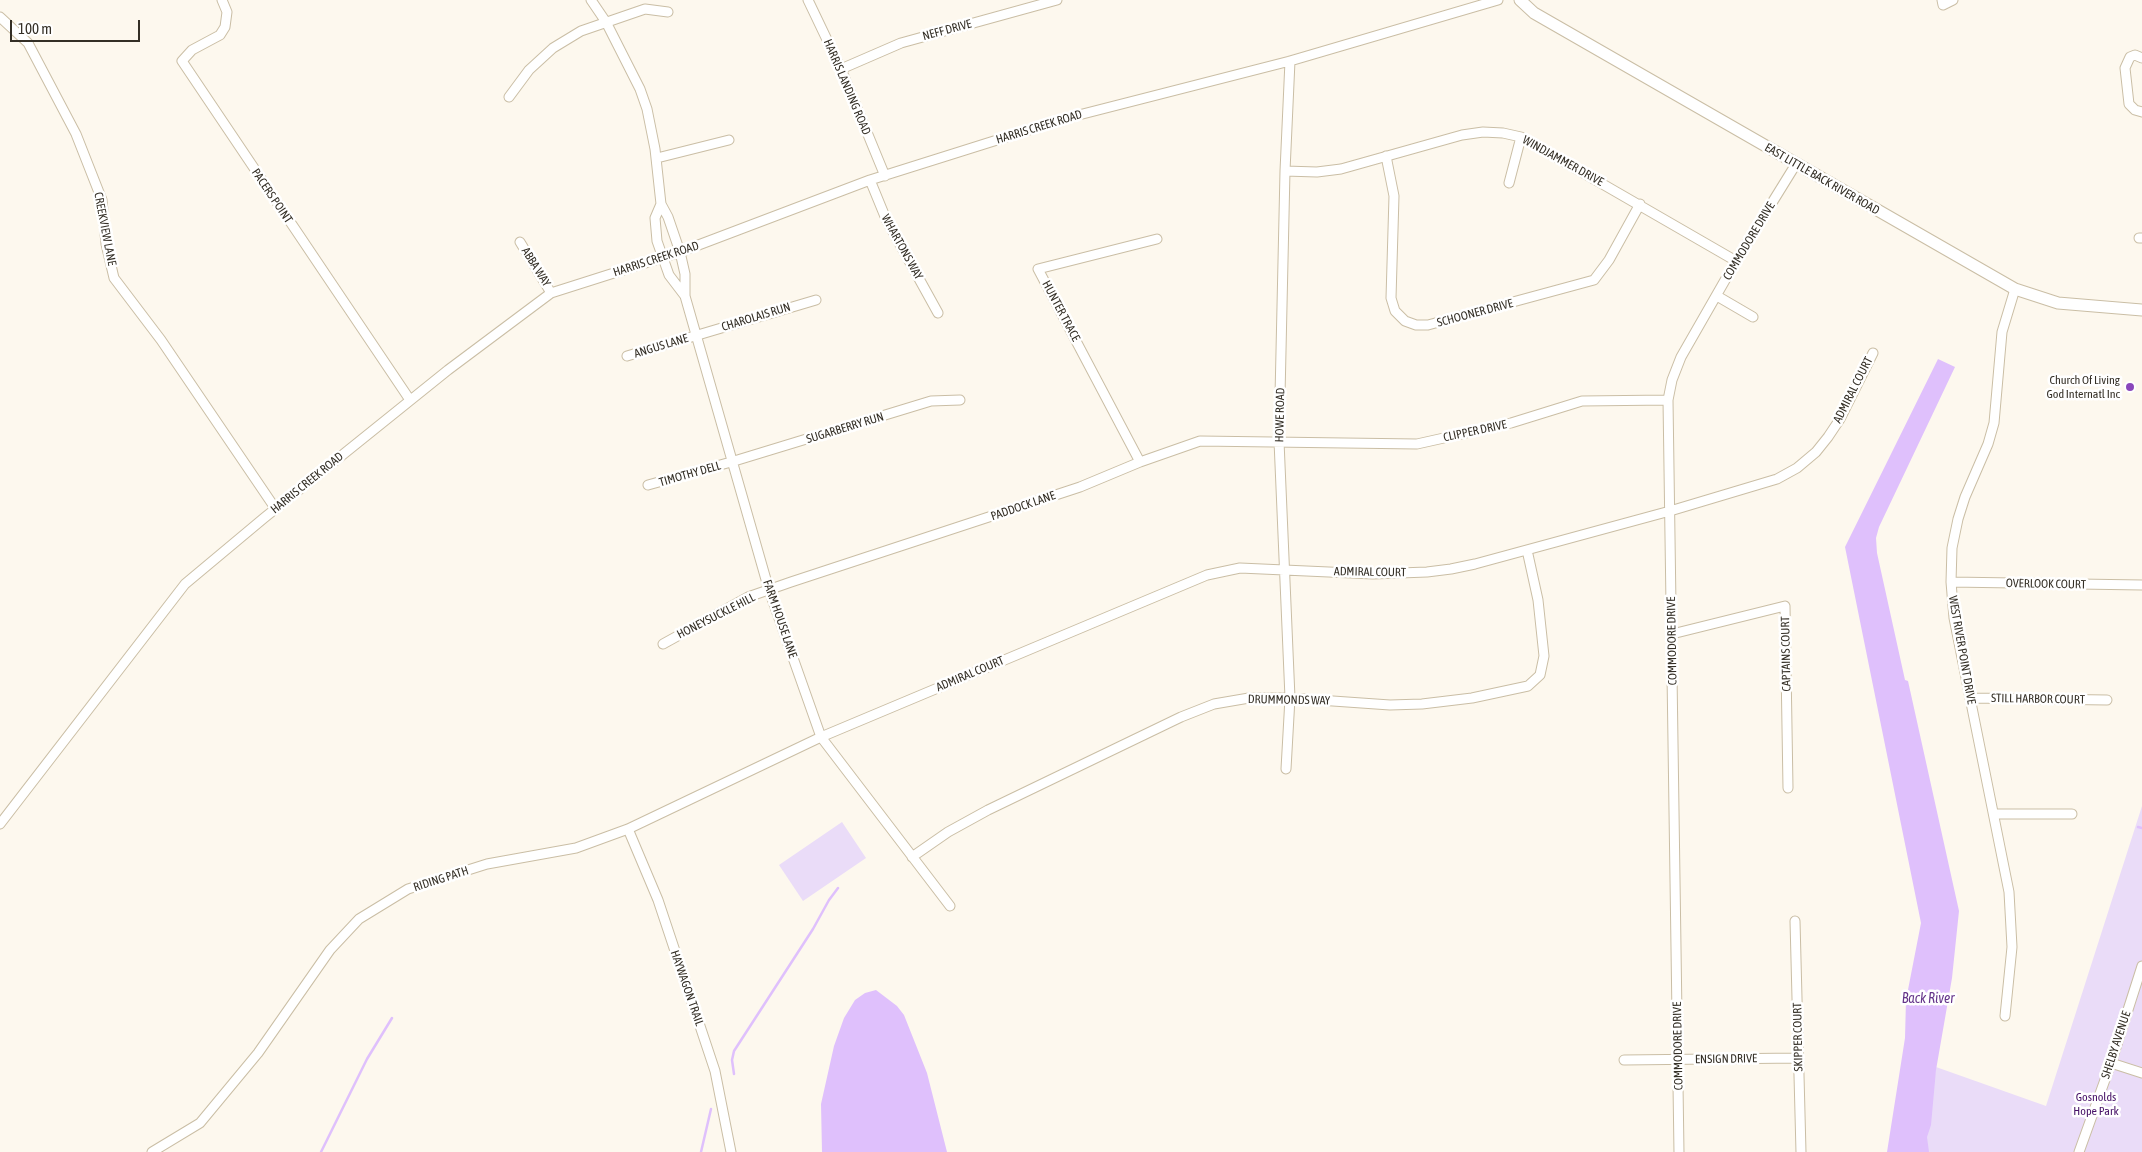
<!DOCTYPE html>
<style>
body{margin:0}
#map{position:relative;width:2142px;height:1152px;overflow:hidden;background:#fdf8ee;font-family:"Asap Condensed",sans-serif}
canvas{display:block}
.scale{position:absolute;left:10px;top:20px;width:130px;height:22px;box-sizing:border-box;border:2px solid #342f26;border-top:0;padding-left:6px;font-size:15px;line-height:18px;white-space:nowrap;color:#342f26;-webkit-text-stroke:4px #fff;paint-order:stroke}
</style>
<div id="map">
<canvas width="2142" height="1152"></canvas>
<div class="scale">100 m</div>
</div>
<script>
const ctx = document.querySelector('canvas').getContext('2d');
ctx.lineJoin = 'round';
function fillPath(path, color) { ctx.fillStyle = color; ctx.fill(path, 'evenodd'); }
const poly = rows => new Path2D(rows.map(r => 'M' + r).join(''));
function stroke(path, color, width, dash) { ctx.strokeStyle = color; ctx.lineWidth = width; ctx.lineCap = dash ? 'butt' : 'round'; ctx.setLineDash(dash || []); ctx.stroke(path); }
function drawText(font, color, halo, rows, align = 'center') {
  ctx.font = font + ' "Asap Condensed",sans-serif'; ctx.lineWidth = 5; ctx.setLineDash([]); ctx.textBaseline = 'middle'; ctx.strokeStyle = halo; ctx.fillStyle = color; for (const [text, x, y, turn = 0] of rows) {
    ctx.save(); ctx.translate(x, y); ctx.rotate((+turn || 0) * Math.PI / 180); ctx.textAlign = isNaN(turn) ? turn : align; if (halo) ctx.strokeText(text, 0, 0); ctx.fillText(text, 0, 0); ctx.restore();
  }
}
fillPath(poly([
 [2142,806,2142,1152,1927,1152,1926,1139,1936,1067,2046,1106],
 [842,822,866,858,803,901,779,865]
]), '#eadcf8');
fillPath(poly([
 [1938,359,1955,367,1879,527,1876,538,1877,553,1905,680,1908,681,1959,911,1952,978,1936,1070,1931,1125,1927,1137,1929,1152,1887,1152,1905,1038,1906,1000,1921,923,1845,547],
 [876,990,897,1006,904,1015,927,1073,947,1152,822,1152,821,1104,834,1046,844,1018,855,1000,865,993]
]), '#dfc0fc');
stroke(poly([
 [2138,827,2142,828],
 [734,1074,732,1060,734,1051,813,929,829,900,838,888],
 [321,1152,367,1059,392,1018],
 [701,1152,711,1109]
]), '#dfc0fc', 2.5);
const minor = poly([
 [222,0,227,12,225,27,220,35,192,50,182,61,410,400],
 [591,0,606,22,640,89,647,109,655,149,661,204,668,217,680,252,685,274,685,296,769,590,821,737,950,906],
 [808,0,841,69,885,176],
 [1942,0,1943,5,1953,0],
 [0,17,28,43,76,134,102,200,106,244,114,278,161,340,275,508],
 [2142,58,2135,55,2130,57,2125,68,2129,104,2135,110,2142,112],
 [841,69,901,43,1057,0],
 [509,97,529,70,553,48,581,31,645,9,668,12],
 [1386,156,1394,196,1391,298,1395,311,1405,321,1416,325,1428,325,1594,280,1609,260,1640,204],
 [657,158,729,140],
 [1285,171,1317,172,1341,169,1462,135,1483,132,1503,133,1521,137,1736,261],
 [870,180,886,219,938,313],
 [1509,183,1521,137],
 [661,204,655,218,657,241,669,275,685,296],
 [2139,238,2142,238],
 [520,242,551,293],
 [1717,296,1753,317],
 [627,356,816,300],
 [1140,462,1038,269,1157,239],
 [648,485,731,462,931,401,960,400],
 [1951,582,2142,585],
 [1672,634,1785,606,1788,788],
 [663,644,748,597,791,582,1080,487,1140,462,1200,441,1417,444,1511,423,1582,401,1668,400],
 [1970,698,2107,700],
 [1286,769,1290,698,1279,441,1285,171,1290,61],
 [1994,814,2072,814],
 [0,824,185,584,264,518,448,370,551,293,680,252,870,180,1067,118,1290,61,1498,0],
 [628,829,658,900,715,1071,731,1152],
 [912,857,948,832,988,810,1181,717,1214,704,1249,698,1290,698,1390,705,1422,704,1472,698,1528,686,1540,675,1544,656,1538,600,1527,550],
 [1795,921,1801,1152],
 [2005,1016,2012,947,2009,892,1954,618,1951,582,1952,548,1958,519,1965,497,1988,444,1994,423,2002,332,2015,289],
 [1624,1060,1798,1058],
 [2111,1063,2142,1073],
 [152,1152,200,1123,258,1053,330,950,359,919,408,889,487,864,576,848,628,829,821,737,1207,575,1240,568,1373,574,1427,572,1451,569,1475,564,1670,511,1777,479,1797,468,1816,452,1828,437,1840,419,1873,353],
 [1679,1152,1668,400,1672,380,1681,357,1736,261,1796,164],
 [2079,1152,2111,1063,2142,966]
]);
const tertiary = poly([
 [1520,0,1534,13,2015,289,2058,303,2142,310]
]);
stroke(minor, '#cabea5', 11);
stroke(tertiary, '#cabea5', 13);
stroke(minor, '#fff', 9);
stroke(tertiary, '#fff', 11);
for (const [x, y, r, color] of [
 [2130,387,5,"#8a47bb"]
]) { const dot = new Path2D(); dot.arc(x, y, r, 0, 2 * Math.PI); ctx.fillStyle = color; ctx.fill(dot); stroke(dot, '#fff', 2); }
drawText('12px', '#342f26', '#fff', [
 ["NEFF DRIVE",947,30,-15],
 ["HARRIS LANDING ROAD",847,87,67],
 ["HARRIS CREEK ROAD",1039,127,-17],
 ["WINDJAMMER DRIVE",1563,161,29],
 ["EAST LITTLE BACK RIVER ROAD",1822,179,30],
 ["PACERS POINT",272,196,56],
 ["CREEKVIEW LANE",105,229,79],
 ["COMMODORE DRIVE",1749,241,-59],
 ["WHARTONS WAY",902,247,61],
 ["HARRIS CREEK ROAD",656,259,-18],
 ["ABBA WAY",536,267,58],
 ["HUNTER TRACE",1061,311,62],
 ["SCHOONER DRIVE",1475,313,-15],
 ["CHAROLAIS RUN",756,317,-17],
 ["ANGUS LANE",661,346,-17],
 ["ADMIRAL COURT",1853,390,-63],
 ["HOWE ROAD",1280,415,-89],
 ["SUGARBERRY RUN",845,428,-17],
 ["CLIPPER DRIVE",1475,431,-12],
 ["TIMOTHY DELL",690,474,-16],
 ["HARRIS CREEK ROAD",307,483,-39],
 ["PADDOCK LANE",1023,506,-19],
 ["ADMIRAL COURT",1370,572,1],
 ["OVERLOOK COURT",2046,584,1],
 ["HONEYSUCKLE HILL",716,616,-27],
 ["FARM HOUSE LANE",780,619,71],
 ["COMMODORE DRIVE",1672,641,-91],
 ["WEST RIVER POINT DRIVE",1962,650,80],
 ["CAPTAINS COURT",1786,654,-91],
 ["ADMIRAL COURT",970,674,-23],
 ["STILL HARBOR COURT",2038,699,1],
 ["DRUMMONDS WAY",1289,700,1],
 ["RIDING PATH",441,879,-18],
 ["HAYWAGON TRAIL",687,988,71],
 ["SKIPPER COURT",1798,1037,-91],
 ["SHELBY AVENUE",2116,1045,-72],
 ["COMMODORE DRIVE",1678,1046,-91],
 ["ENSIGN DRIVE",1726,1059,-1]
]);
drawText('12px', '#342f26', '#fff', [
 ["Church Of Living",2120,380],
 ["God Internatl Inc",2120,394]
], 'right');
drawText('12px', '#461167', '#fff', [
 ["Gosnolds",2096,1097],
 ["Hope Park",2096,1111]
]);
drawText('italic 14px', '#65358a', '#fff', [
 ["Back River",1928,999]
]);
</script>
